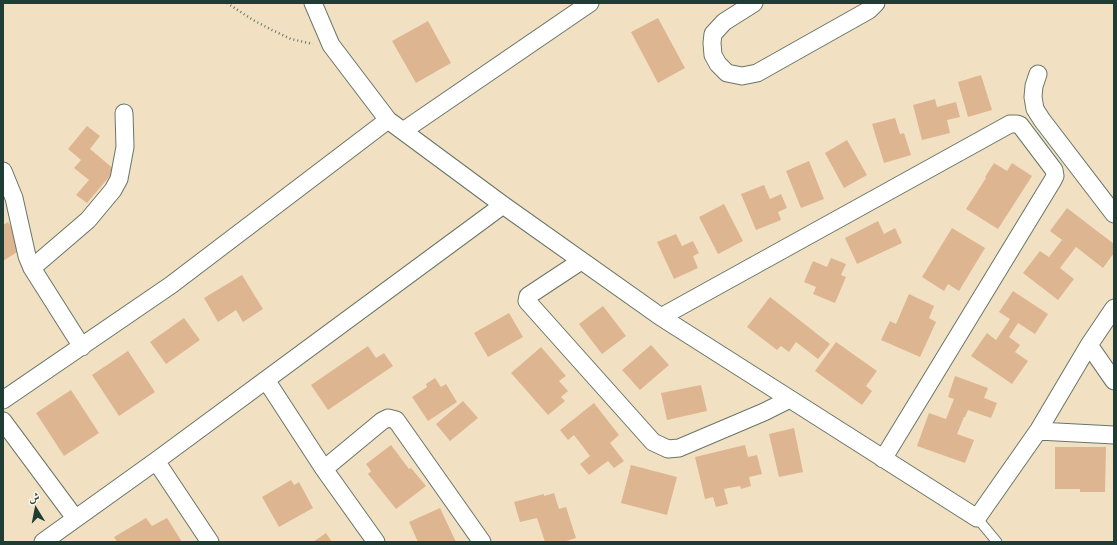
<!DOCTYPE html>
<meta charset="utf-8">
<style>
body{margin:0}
#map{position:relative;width:1117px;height:545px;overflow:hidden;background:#f1e1c2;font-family:"Gentium Book Plus",Amiri,serif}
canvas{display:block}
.frame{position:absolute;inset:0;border:4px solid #1f3d34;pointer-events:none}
.north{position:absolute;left:16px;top:489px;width:40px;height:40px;-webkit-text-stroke:3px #fbf7ec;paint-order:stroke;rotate:350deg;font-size:11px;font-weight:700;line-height:16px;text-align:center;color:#1f3d34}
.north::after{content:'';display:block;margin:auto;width:14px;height:18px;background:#1f3d34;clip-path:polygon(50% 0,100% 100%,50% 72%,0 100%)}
</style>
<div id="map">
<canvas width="1117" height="545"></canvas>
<div class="frame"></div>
<div class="north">ش</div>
</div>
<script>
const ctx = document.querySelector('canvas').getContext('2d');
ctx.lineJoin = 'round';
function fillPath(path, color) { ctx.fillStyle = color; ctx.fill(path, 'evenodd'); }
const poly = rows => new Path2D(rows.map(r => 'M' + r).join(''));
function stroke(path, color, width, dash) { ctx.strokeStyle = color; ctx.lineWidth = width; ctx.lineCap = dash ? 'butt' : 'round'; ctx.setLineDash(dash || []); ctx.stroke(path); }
fillPath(poly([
 [658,18,685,68,658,83,631,32],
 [428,21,451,63,416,83,392,41],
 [981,75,992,110,968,117,958,82],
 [935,99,937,107,956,102,960,117,947,120,950,133,922,140,913,105],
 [895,118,900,134,904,133,911,155,884,163,872,124],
 [87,126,100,136,90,149,115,170,87,203,76,195,89,180,74,168,81,160,68,149],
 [847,140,867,175,844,188,825,153],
 [809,161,824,199,801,208,786,171],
 [994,163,1007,171,1012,163,1032,176,998,229,966,209,986,178,985,177],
 [764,185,770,199,781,194,787,208,778,212,781,220,756,230,741,194],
 [724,204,743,241,718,254,699,217],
 [1067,208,1114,244,1114,253,1103,268,1076,247,1060,268,1074,279,1058,300,1023,273,1040,251,1049,257,1062,240,1050,231],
 [878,221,884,234,895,228,902,243,857,264,845,238],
 [8,222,25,247,3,261,3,225],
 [952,228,985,248,959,291,948,284,944,291,922,277],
 [676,234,682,246,693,241,699,253,693,256,698,268,674,279,657,242],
 [831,258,846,264,841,275,846,277,835,303,813,294,816,287,804,282,813,261,827,267],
 [242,275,263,309,243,322,236,310,218,322,204,298],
 [1013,291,1048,314,1035,334,1018,323,1009,337,1020,345,1015,352,1028,361,1012,384,971,356,987,333,996,340,1010,319,999,312],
 [909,294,934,306,929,318,936,322,920,357,881,340,890,321,896,324],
 [770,297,830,344,818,359,796,342,789,352,781,346,777,350,747,327],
 [603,306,626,336,602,354,579,324],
 [509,313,523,337,488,357,474,333],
 [184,318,200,340,166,364,150,342],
 [836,342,877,371,866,386,872,391,862,405,815,371],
 [651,345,669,365,640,390,622,370],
 [368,346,376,358,384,353,393,366,328,410,311,385],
 [541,347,566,376,559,381,568,391,561,397,565,401,548,415,511,373],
 [128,351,155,392,119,416,92,375],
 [955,376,988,388,984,398,997,403,991,418,968,410,965,417,964,417,957,434,974,440,965,463,917,446,929,413,946,419,954,399,948,397],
 [435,378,441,387,446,384,457,402,428,421,412,397,427,387,426,384],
 [701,385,707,411,667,420,661,393],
 [71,390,99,433,64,456,36,413],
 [463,401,478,418,450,441,436,424],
 [594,403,619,435,610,443,624,461,614,468,608,461,589,475,580,464,590,456,574,435,568,440,560,430],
 [794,428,803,472,779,477,769,434],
 [391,445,409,469,411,468,426,486,396,509,368,474,371,471,366,464],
 [745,445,748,457,757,455,762,474,749,477,751,486,741,489,740,486,724,489,728,504,716,507,713,497,705,499,695,457],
 [1055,447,1106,447,1105,492,1080,492,1080,489,1055,489],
 [631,465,677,477,667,515,621,503],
 [291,480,294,485,299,482,313,508,279,527,262,497],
 [554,493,559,509,566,507,576,538,563,542,545,542,537,518,520,522,514,502,544,494,544,496],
 [440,508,456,542,418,542,409,522],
 [146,518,152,526,167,518,182,542,117,542,114,537],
 [326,533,332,542,313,542]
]), '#deb591');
const service = poly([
 [977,518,997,542]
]);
const minor = poly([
 [313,3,331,45,388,120,503,205,661,317,977,518,1038,431,1089,345,1114,308],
 [754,3,724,22,713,34,712,43,713,55,718,64,727,73,742,76,757,73,869,10,876,3],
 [1038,74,1034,86,1033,97,1035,109,1042,120,1114,214],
 [403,131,590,3],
 [3,171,14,198,27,256,32,268,82,347],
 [581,261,528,296,527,301,653,442,668,449,679,448,764,412,790,399],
 [32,268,88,220,113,190,119,179,125,147,124,113],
 [661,317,1010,124,1017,124,1020,125,1054,170,1055,176,1053,180,883,459],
 [1089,345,1114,381],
 [266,380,324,469,376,542],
 [3,400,171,285,388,120],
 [3,421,75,518],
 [1038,431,1114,435],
 [156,461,210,542],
 [324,469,382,421,388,418,396,420,482,542],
 [43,542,156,461,503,205]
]);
stroke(service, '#687666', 11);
stroke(minor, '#687666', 19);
stroke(poly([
 [227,3,253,20,272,30,291,39,313,44]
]), '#687666', 2.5, [1, 3]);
stroke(service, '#fff', 9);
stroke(minor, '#fff', 17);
</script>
